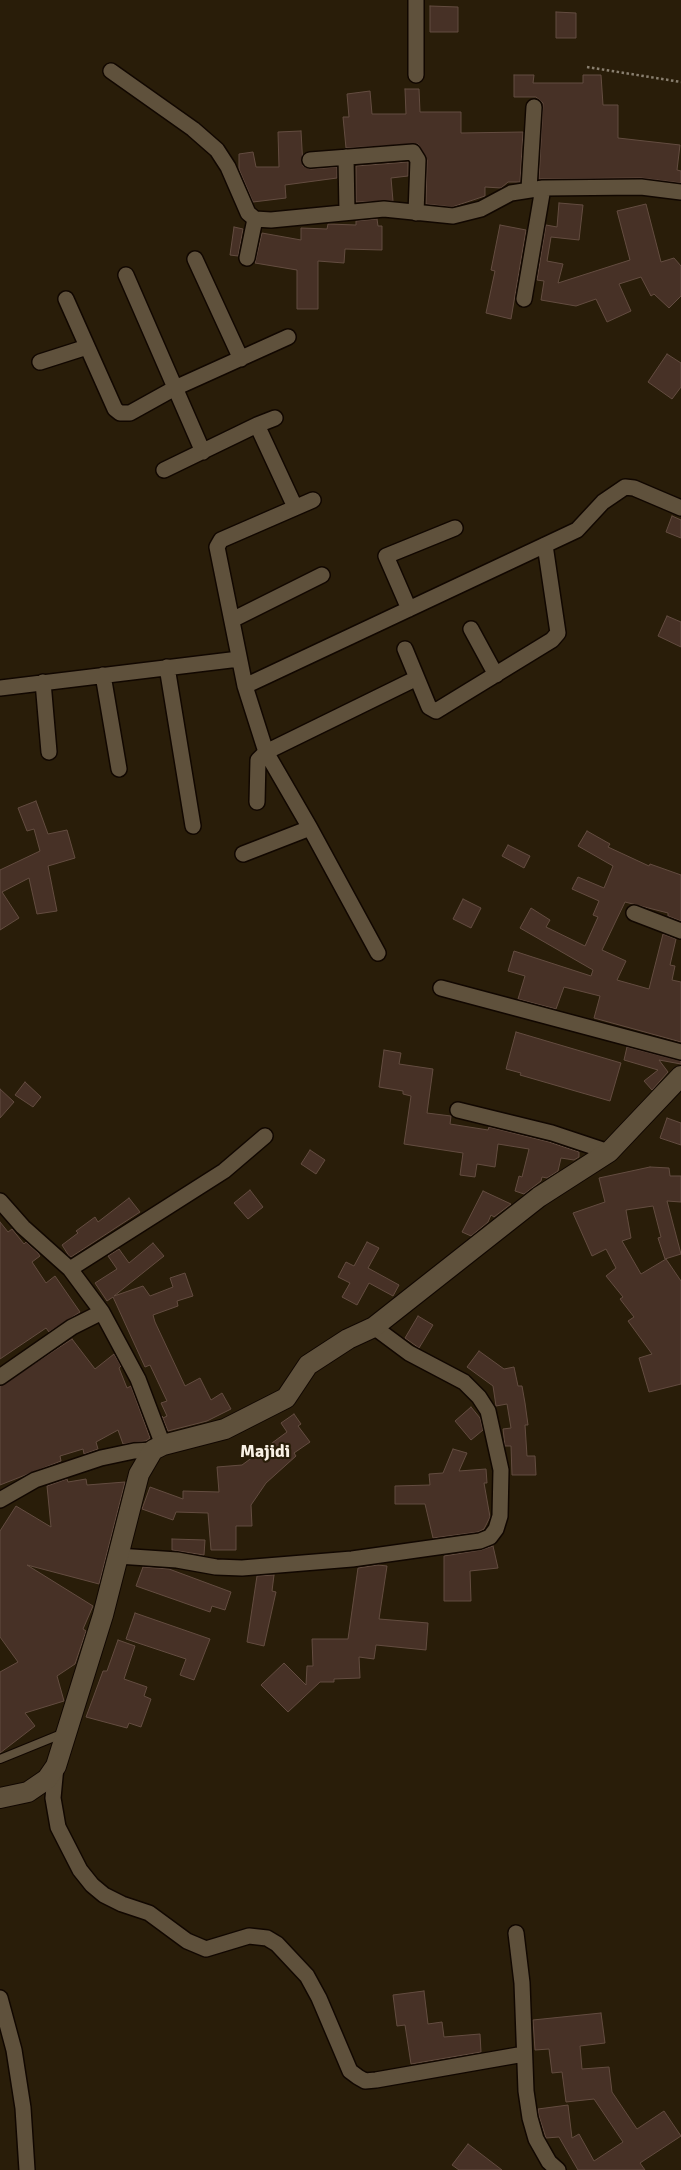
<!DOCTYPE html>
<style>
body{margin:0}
canvas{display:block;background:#291d09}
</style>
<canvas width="681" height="2170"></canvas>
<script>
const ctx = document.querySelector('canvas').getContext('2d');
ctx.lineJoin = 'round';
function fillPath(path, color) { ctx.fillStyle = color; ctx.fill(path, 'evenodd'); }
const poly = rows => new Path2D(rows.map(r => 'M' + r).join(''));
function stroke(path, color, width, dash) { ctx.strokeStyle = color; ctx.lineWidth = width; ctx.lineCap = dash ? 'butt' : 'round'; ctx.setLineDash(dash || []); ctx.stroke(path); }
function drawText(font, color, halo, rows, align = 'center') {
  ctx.font = font + ' Signika,sans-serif'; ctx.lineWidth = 4.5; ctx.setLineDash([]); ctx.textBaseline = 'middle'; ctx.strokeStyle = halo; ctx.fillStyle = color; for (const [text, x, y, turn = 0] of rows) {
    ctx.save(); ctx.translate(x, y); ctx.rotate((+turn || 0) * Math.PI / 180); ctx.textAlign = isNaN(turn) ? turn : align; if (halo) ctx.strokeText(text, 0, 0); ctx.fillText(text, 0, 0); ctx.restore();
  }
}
const building = poly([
 [430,6,458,7,458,32,430,32,430,6],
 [556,12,576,13,576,38,556,38,556,12],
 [514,75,534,75,533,83,583,83,583,75,601,75,603,105,618,105,618,138,680,145,677,170,681,171,681,183,641,178,539,179,543,103,536,97,514,97,514,75],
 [405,89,419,89,420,112,461,112,461,133,523,132,520,182,508,182,501,188,485,187,485,196,452,207,426,204,427,160,418,144,346,148,343,117,349,117,347,94,370,91,372,114,406,114,405,89],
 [301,131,303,166,311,169,337,167,337,178,285,185,286,198,253,202,239,169,239,154,253,152,256,167,279,167,278,132,301,131],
 [408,162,408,176,391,178,393,201,356,202,356,166,408,162],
 [559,203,583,205,579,240,551,237,547,261,563,264,558,283,630,260,617,211,646,204,661,262,674,258,681,266,681,296,669,308,654,294,651,296,641,277,619,284,631,311,607,322,596,299,576,306,541,300,544,281,537,280,546,225,557,227,559,203],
 [377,219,378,226,382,226,382,250,345,249,344,263,318,261,318,309,297,309,297,270,255,263,262,233,301,240,301,228,327,229,328,224,356,225,356,221,377,219],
 [500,225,526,230,511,319,486,313,495,271,491,270,500,225],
 [234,227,243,229,238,256,230,255,234,227],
 [667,354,681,363,681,387,672,399,648,382,667,354],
 [672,516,681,520,681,538,666,532,672,516],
 [667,616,681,622,681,647,658,636,667,616],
 [36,801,48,834,67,830,75,858,48,866,57,911,37,914,29,878,2,892,19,918,0,930,0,870,40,851,34,829,27,831,18,808,36,801],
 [587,831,610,844,608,847,649,866,650,864,681,875,681,921,668,916,668,913,625,902,602,950,626,961,617,980,649,989,663,934,676,939,670,965,675,966,672,980,681,982,681,1042,594,1018,600,996,564,987,556,1009,518,999,525,976,508,971,514,951,591,976,593,970,520,928,531,908,550,920,546,927,585,946,598,917,593,915,599,901,572,889,578,877,604,888,613,866,578,846,587,831],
 [508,845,530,856,524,868,502,856,508,845],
 [463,899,481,908,471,928,453,919,463,899],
 [516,1032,621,1063,610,1101,520,1075,521,1073,506,1069,516,1032],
 [627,1047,681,1061,681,1064,659,1060,668,1072,652,1090,644,1081,658,1070,624,1060,627,1047],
 [384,1050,401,1053,399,1064,433,1069,427,1113,451,1116,450,1124,488,1130,489,1127,549,1142,579,1152,579,1157,574,1160,561,1158,558,1171,547,1178,542,1177,541,1181,524,1194,515,1191,519,1176,522,1177,529,1149,498,1144,495,1167,477,1164,475,1177,460,1175,463,1153,404,1144,411,1096,403,1094,403,1091,379,1087,384,1050],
 [25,1082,41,1097,33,1107,15,1095,25,1082],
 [0,1089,14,1102,0,1118,0,1089],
 [667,1118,681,1123,681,1145,660,1138,667,1118],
 [310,1150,325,1160,316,1174,301,1164,310,1150],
 [650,1167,669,1168,670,1176,681,1176,681,1202,667,1201,681,1254,665,1259,658,1238,661,1237,653,1206,626,1210,631,1238,622,1241,641,1274,666,1259,681,1281,681,1384,649,1392,639,1358,652,1354,628,1321,634,1317,620,1299,623,1297,606,1276,616,1268,606,1249,592,1256,573,1213,605,1202,599,1178,650,1167],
 [250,1190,263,1207,248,1219,234,1203,250,1190],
 [483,1191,511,1204,494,1217,491,1215,488,1222,471,1236,462,1232,483,1191],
 [129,1198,140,1212,71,1257,69,1256,62,1245,78,1233,76,1231,95,1217,98,1222,129,1198],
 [0,1222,8,1232,12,1229,24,1244,26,1242,38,1253,40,1256,32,1262,46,1283,55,1276,80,1312,49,1332,46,1328,0,1359,0,1222],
 [367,1242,379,1248,368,1268,399,1285,393,1296,369,1283,357,1305,342,1297,350,1283,338,1277,346,1262,354,1266,367,1242],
 [153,1243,164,1256,114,1296,143,1286,150,1296,173,1287,170,1278,185,1273,193,1296,177,1301,178,1306,153,1315,155,1322,185,1386,200,1378,211,1400,222,1393,231,1409,207,1421,168,1431,162,1416,163,1418,167,1416,161,1403,167,1401,150,1365,145,1367,113,1297,107,1301,95,1283,117,1269,108,1256,119,1249,129,1263,153,1243],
 [418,1316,433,1325,419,1348,405,1338,418,1316],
 [72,1339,95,1369,114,1354,121,1366,119,1368,127,1388,131,1386,150,1438,146,1441,123,1444,118,1430,96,1442,98,1449,84,1454,83,1449,60,1456,61,1461,0,1485,0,1386,72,1339],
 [479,1351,504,1369,514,1367,518,1386,522,1386,525,1403,528,1425,525,1425,527,1456,535,1456,536,1475,512,1475,511,1446,505,1446,503,1429,511,1428,507,1404,496,1406,493,1386,467,1367,479,1351],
 [471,1407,480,1418,483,1430,471,1440,455,1421,471,1407],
 [294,1414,301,1424,298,1426,310,1442,294,1453,296,1456,266,1483,251,1505,252,1526,236,1526,236,1550,211,1550,208,1513,176,1512,173,1520,142,1509,150,1487,183,1499,183,1491,219,1492,217,1467,242,1465,287,1432,281,1423,294,1414],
 [453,1449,467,1453,459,1471,486,1469,487,1483,484,1483,490,1517,484,1529,478,1532,433,1538,425,1504,395,1504,395,1486,430,1485,429,1474,443,1473,453,1449],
 [67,1479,68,1482,86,1479,87,1485,125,1482,99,1584,27,1565,93,1606,83,1629,86,1631,75,1664,57,1676,64,1701,25,1713,35,1726,0,1753,0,1672,18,1662,0,1637,0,1531,16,1506,51,1527,47,1486,67,1479],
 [172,1539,205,1540,204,1555,172,1550,172,1539],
 [493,1546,498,1568,470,1571,471,1601,444,1601,444,1556,481,1550,493,1546],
 [378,1565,387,1566,379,1619,428,1623,426,1650,376,1645,374,1659,359,1657,360,1678,334,1679,334,1682,320,1682,288,1712,261,1685,284,1663,306,1685,307,1666,313,1666,312,1639,348,1639,358,1568,378,1565],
 [143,1567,169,1569,231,1592,225,1610,212,1606,210,1612,136,1586,143,1567],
 [274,1575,272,1591,276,1592,264,1646,247,1642,257,1576,274,1575],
 [135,1613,210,1639,194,1680,180,1675,186,1659,126,1639,135,1613],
 [118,1640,135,1646,124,1679,147,1687,144,1696,151,1699,141,1727,129,1723,127,1728,86,1717,103,1671,107,1671,118,1640],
 [424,1991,428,2024,442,2022,444,2037,480,2034,481,2052,411,2064,405,2025,397,2026,393,1995,424,1991],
 [601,2013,605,2043,580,2046,582,2069,609,2067,612,2092,637,2129,664,2111,681,2136,640,2163,645,2170,578,2170,559,2137,546,2138,539,2116,538,2109,568,2105,572,2138,579,2134,594,2161,623,2142,594,2099,566,2102,562,2072,552,2073,549,2049,535,2050,533,2020,601,2013],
 [468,2144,502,2170,459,2170,452,2165,468,2144]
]);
fillPath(building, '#473126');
stroke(building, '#634c40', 1);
const service = poly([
 [0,1759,64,1733]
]);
const minor = poly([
 [416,0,416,75],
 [111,71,193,129,217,150,228,167,248,213,255,219,271,220,384,209,453,216,481,209,511,193,543,188,641,187,681,192],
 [346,157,347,212],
 [310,160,413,152,418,160,416,213],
 [529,189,534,107],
 [247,258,255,219],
 [195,259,241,359],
 [126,275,203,452],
 [66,299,115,409,120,413,130,413,175,388,288,337],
 [524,299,543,188],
 [40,362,87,347],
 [257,425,275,418],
 [164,470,257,425,295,507],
 [409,609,386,556,455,528],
 [232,620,322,575],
 [471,629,496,675],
 [405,649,429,707,436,711,552,640,558,633,545,545],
 [167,667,193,826],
 [103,675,119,769],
 [43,682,49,752],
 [245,686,217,547,221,540,313,500],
 [0,688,239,659],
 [257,802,258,760,266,752,245,686,577,530,603,502,625,487,634,488,681,508],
 [243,854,310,828],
 [634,913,681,931],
 [378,953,310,828,266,752,417,678],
 [441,988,681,1052],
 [458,1110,552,1133,609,1152],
 [0,1201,23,1227,70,1269,102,1312,138,1379,163,1445],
 [70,1269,224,1171,265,1136],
 [0,1377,72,1327,102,1312],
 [0,1500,35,1480,101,1458,134,1451,153,1450],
 [118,1556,177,1560,216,1567,242,1568,352,1559,480,1541,490,1537,496,1529,500,1516,501,1470,488,1411,479,1397,464,1382,409,1353,374,1327],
 [56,1766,53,1798,58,1827,80,1870,92,1885,104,1895,122,1904,149,1913,187,1941,206,1949,249,1936,267,1938,277,1944,307,1976,319,1998,350,2071,358,2077,365,2081,376,2080,524,2054],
 [516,1933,522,1983,526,2091,530,2118,536,2139,549,2162,558,2170],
 [0,1998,14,2050,23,2108,27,2170]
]);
const tertiary = poly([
 [0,1798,28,1792,47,1779,56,1766,103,1615,139,1474,153,1450,163,1445,225,1429,286,1398,308,1365,348,1339,374,1327,539,1197,609,1152,681,1076]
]);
stroke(service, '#110700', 10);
stroke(minor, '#110700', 18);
stroke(tertiary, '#110700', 22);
stroke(poly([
 [587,67,681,82]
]), '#897f6f', 2.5, [2.5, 2.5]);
stroke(service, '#5f513c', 8);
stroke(minor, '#5f513c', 15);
stroke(tertiary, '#5f513c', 20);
drawText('bold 18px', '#f9f1e5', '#291d09', [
 ["Majidi",265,1452]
]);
</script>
